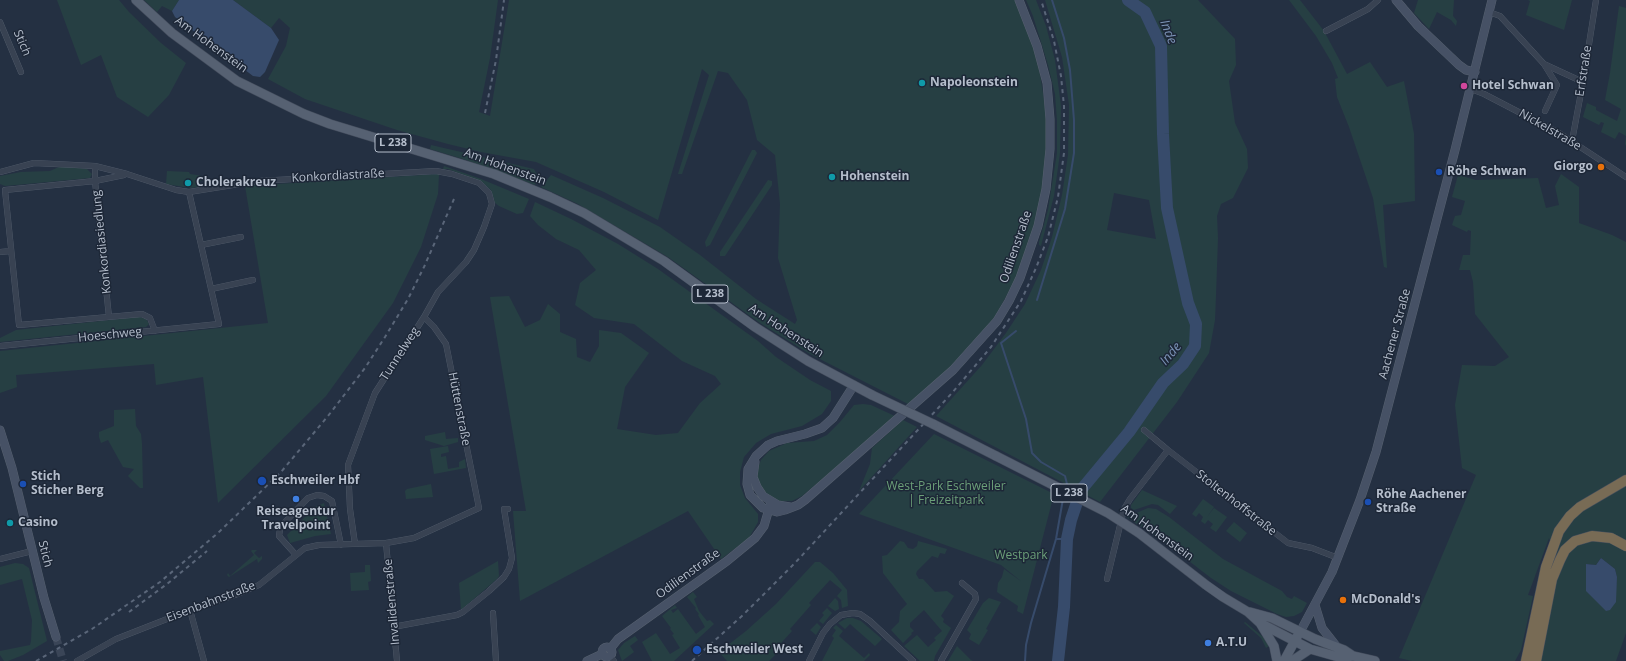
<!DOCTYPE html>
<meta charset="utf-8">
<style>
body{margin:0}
canvas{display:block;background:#243042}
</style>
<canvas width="1626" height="661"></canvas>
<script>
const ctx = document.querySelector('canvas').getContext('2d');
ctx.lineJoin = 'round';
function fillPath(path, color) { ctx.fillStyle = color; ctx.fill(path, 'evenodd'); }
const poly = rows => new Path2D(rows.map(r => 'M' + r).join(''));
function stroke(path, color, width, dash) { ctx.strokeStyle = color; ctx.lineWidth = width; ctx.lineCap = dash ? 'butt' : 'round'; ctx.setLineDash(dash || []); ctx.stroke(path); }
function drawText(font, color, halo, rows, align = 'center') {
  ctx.font = font + ' "Open Sans",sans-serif'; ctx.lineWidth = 3; ctx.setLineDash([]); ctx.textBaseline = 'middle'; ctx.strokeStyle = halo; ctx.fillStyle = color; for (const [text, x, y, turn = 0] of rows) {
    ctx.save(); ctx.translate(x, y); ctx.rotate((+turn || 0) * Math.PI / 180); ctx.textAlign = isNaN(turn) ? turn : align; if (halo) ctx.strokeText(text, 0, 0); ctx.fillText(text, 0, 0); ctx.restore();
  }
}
fillPath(poly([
 [57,0,119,0,129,12,161,43,186,63,169,95,148,117,117,97,101,55,81,65],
 [144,0,179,0,172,11,162,6,157,12],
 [233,0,498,0,490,58,479,112,490,116,509,0,1016,0,1025,18,1039,67,1047,120,1045,184,1031,239,1017,277,994,318,951,369,910,405,810,354,760,323,668,257,578,204,541,187,551,175,603,198,660,227,700,255,756,299,795,324,797,320,778,258,780,204,775,155,757,140,747,100,728,73,718,71,682,174,678,174,709,75,702,69,658,220,604,192,536,162,481,152,448,144,397,130,305,99,268,79,286,46,290,28,279,18,271,28],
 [1026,0,1036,0,1046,26,1055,60,1061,106,1060,153,1054,196,1041,246,1039,245,1039,242,1048,210,1057,153,1057,121,1055,94,1048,65,1033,16],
 [1045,0,1198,0,1235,39,1236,65,1229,81,1235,123,1247,149,1248,168,1233,198,1221,204,1217,216,1218,238,1216,295,1215,320,1209,353,1177,402,1100,502,936,416,982,365,1006,333,1025,304,1041,270,1052,237,1062,195,1068,155,1069,105,1062,57],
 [1114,193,1149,200,1156,239,1107,230],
 [1289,0,1300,0,1324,31,1347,74,1370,62,1387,87,1404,81,1414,134,1415,201,1383,205,1387,268,1384,267,1373,198,1349,127,1337,97,1335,79,1338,78,1332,63,1316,36],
 [1418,0,1454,0,1453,16,1457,21,1456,26,1451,20,1437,12,1429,29,1414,13],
 [1528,0,1572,0,1564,30,1526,15,1530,1],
 [1619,6,1626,8,1626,146,1625,144,1626,136,1619,132,1615,139,1601,132,1604,123,1601,122,1599,125,1583,117,1587,103,1596,107,1596,110,1617,121,1621,109,1605,100,1610,73],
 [431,145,534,169,538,177,535,185,463,159,430,149],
 [752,150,755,150,757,153,710,245,706,247,705,242],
 [61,166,87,169,92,174,90,178,5,186,0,184,0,176,21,172,50,171],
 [444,166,481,179,529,199,523,213,517,214,499,206,495,203,491,190,480,181,448,169,443,169],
 [167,171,189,172,190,174,203,176,203,180,198,182,198,187,190,188,166,184],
 [439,174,438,194,421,247,393,303,326,396,218,503,203,377,156,385,154,364,16,375,17,387,0,393,0,351,268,323,245,186],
 [1561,174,1579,187,1579,223,1612,235,1626,242,1626,633,1616,661,1540,661,1554,584,1566,555,1556,555,1549,538,1528,595,1533,596,1521,650,1515,661,1412,661,1399,658,1476,475,1462,468,1455,405,1462,365,1495,366,1509,357,1475,314,1473,282,1470,270,1459,270,1463,255,1470,255,1471,231,1468,230,1467,232,1452,225,1455,216,1461,215,1465,201,1452,197,1458,175,1476,180,1538,178,1546,208,1559,205,1555,186],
 [1601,558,1615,569,1617,577,1616,587,1586,591,1586,564,1596,565],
 [768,180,772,181,772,185,725,256,720,256,720,252],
 [535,202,571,219,618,244,658,269,758,341,776,357,810,380,831,391,831,401,822,414,802,426,771,434,756,443,744,457,740,472,740,485,745,498,758,514,758,522,749,538,721,559,688,511,520,601,513,511,526,511,490,297,509,296,525,327,540,320,548,304,560,314,560,332,576,339,577,357,590,362,599,346,599,330,621,333,649,353,625,387,617,429,656,435,678,433,700,403,721,384,715,376,682,361,634,324,594,318,575,305,580,283,596,270,579,250,556,239,538,225,530,216],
 [139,317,146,319,148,322,149,324,146,327,0,342,0,338,16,330],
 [863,404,871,405,897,417,802,496,792,501,779,501,765,493,757,479,758,468,761,460,769,451,787,443,814,441,827,435,840,422,854,405],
 [135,409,136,426,141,434,142,444,143,488,140,488,128,476,134,469,123,467,108,440,101,443,99,437,99,432,114,426,114,410],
 [903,420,917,427,859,491,870,464,872,448],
 [445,432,446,439,458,438,458,442,444,446,425,440,425,436],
 [934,434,1054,494,1023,614,1017,611,1018,606,997,592,998,583,1002,577,1004,569,1022,582,1001,565,859,514],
 [448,446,449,452,441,454,441,457,446,456,448,469,459,467,459,462,465,459,466,468,434,474,430,449],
 [431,484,433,497,406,499,405,491,407,489],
 [1142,490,1177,506,1170,514,1158,505,1152,504,1134,510,1131,508,1131,505],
 [1203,499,1214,507,1207,517,1214,508,1227,517,1216,532,1210,528,1213,524,1208,520,1205,524,1202,522,1201,521,1203,517,1199,513,1196,517,1192,514],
 [324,503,331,534,315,536,290,543,287,535,315,507],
 [1148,508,1156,509,1169,517,1223,559,1282,591,1287,597,1292,599,1294,596,1307,603,1302,612,1294,616,1286,617,1277,614,1231,591,1211,578,1172,548,1125,516,1127,514,1134,514],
 [1234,522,1247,533,1240,542,1226,531],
 [900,541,904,542,908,548,913,549,917,546,918,541,947,549,945,554,940,553,938,558,932,556,917,571,916,574,919,579,923,579,935,592,947,591,954,596,941,616,944,619,943,622,951,628,935,656,934,661,920,661,904,646,917,635,928,647,936,640,934,638,942,631,924,610,910,623,910,627,914,631,911,633,912,634,903,643,891,630,899,622,900,611,907,604,883,573,882,556,887,555],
 [252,550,257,550,254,553,259,558,262,556,262,559,258,563,257,559,229,577,227,575,228,573,230,576,254,555,251,551],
 [498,561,499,576,497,579,461,610,459,583],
 [815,562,820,562,833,573,847,590,848,606,842,608,841,600,837,596,842,590,830,580,809,603,811,605,790,629,792,631,773,652,775,655,769,661,727,661,719,652,746,631,776,604],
 [15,563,23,564,29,568,47,641,23,655,8,661,4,661,0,655,0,651,30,645,31,641,32,620,22,579,0,585,0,567],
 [365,565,370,565,371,581,368,582,369,590,351,591,350,573,365,572],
 [693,592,697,597,694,599,699,611,707,621,710,620,714,624,674,661,652,661,642,642,656,633,670,654,680,648,672,635,674,634,670,629,671,628,662,616,675,605,677,608,671,610,673,613,678,609,696,634,705,627,698,615,699,614,695,609,696,608,687,597],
 [835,598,838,601,839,609,835,611,828,606],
 [989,598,1001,602,986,629,988,630,979,645,969,639,971,634,967,630,983,603],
 [827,608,832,613,823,624,819,621,824,615,822,613],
 [847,618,853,618,861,621,882,639,875,646,850,624,845,629,838,623],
 [1245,622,1262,636,1271,645,1266,648,1261,638,1244,623],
 [817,623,821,627,816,635,810,630],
 [836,625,843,631,839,636,864,658,869,653,870,655,864,661,822,661,834,638,832,636,836,630,833,628],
 [635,636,638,640,630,646,634,652,622,661,618,650,624,643],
 [957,646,971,660,973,661,948,661]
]), '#263f43');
fillPath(poly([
 [179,0,233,0,271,28,279,40,265,72,260,77,253,76,175,17,172,11],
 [1601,558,1615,569,1617,577,1616,602,1610,610,1606,611,1586,591,1586,564,1596,565]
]), '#374b6b');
stroke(poly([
 [1037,300,1065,209,1074,153,1074,120,1070,70,1064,38,1052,0],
 [1016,331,1001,343,1026,419,1032,453,1041,462,1065,476,1067,484,1066,489],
 [1056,539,1067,539],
 [1025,661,1026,645,1031,623,1056,539,1064,493]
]), '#374b6b', 2);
stroke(poly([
 [1058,661,1064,607,1067,539,1071,520,1081,490,1129,432,1163,383,1183,364,1195,346,1196,324,1188,303,1167,208,1163,134,1161,46,1145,12,1128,0]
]), '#374b6b', 12);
stroke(poly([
 [56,637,63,661]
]), '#3a4557', 8, [8, 4]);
const street = poly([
 [1489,12,1500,16,1544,64,1583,82],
 [0,22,21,72],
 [1326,31,1368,9,1378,0],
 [1544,64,1557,85,1545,111],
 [1471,89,1484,94,1559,133,1626,177],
 [1572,141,1583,82,1596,0],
 [95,166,95,181,109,317],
 [0,172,34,163,95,166,127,174,176,190,189,192,258,181,436,171,452,174,479,183,489,193,492,204,484,227,474,250,466,262,438,292,424,317,375,393,348,465,350,509,355,544],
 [124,175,95,181,5,190,19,325,142,314,150,318,155,331],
 [201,245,241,237],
 [0,252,11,251],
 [211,289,253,280],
 [0,346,219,324,189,192],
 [1144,430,1168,450,1288,543,1312,548,1338,558],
 [386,543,397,661],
 [296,555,279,536,280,529,284,523,308,498,317,495,324,496,332,501,341,545],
 [0,559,32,551],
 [1107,579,1124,509,1130,499,1168,450],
 [190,610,204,661],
 [493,613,496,661],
 [393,627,457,615,463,612,489,591,504,577,509,569,512,558,504,509,508,509],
 [610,656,614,661],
 [77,661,116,639,190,610,235,595,259,585,305,548,319,545,386,543,414,538,479,508,446,344,434,327,424,317],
 [809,661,823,633,830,624,841,615,853,613,860,614,870,621,913,661],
 [941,661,976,599,975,594,962,583]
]);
const secondary = poly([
 [1396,0,1418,26,1459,65,1466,70,1475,72],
 [854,385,833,418,822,428,805,434,777,441,768,445,756,456,748,469,747,484,750,495,763,508,777,512,785,510,798,505,805,500,953,370,997,321,1009,301,1020,278,1038,226,1046,189,1050,149,1050,119,1047,83,1037,46,1019,0],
 [0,430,12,468,44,598,56,637],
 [755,462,753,477,757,487,763,496,778,505,790,507],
 [1315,605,1322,628,1337,647],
 [1300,632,1332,572,1360,500,1376,452,1455,150,1492,0],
 '602 652a5 5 0 1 1 10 0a5 5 0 1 1-10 0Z',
 [610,649,618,639,727,561,755,538,764,526,771,502],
 [587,661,602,654]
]);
const primary = poly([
 [136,0,172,33,237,81,304,114,330,124,494,174,550,197,584,213,664,261,755,327,808,361,872,395],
 [933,424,996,456],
 [1139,533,1206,585,1223,597,1248,612,1260,623,1310,649,1342,658,1353,656,1375,661],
 [1250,612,1272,618,1315,639,1344,650,1353,656],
 [1260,623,1274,646,1277,661],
 [1284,661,1298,635],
 [1292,661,1310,649]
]);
const highway = poly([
 [1526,661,1546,567,1559,531,1570,516,1580,507,1626,480],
 [1536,661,1552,579,1560,560,1565,550,1575,541,1592,536,1611,538,1626,546]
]);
stroke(street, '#56606f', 6);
stroke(secondary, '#56606f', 9);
stroke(primary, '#424b5b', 10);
stroke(highway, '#434d5c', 11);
stroke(street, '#384252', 5.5);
stroke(secondary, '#465165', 8);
stroke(primary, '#566172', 9);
stroke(highway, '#786b55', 10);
stroke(poly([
 [485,113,496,60,504,0],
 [129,612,167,584,207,551],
 [36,661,92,629,160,582,218,533,281,472,328,416,365,368,385,337,408,299,424,267,454,199],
 [692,661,743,615,795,563,952,393,991,347,1021,301,1036,268,1048,237,1058,197,1064,153,1064,106,1061,76,1054,41,1041,0]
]), '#5a6679', 2, [4, 4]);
const primaryBridge = poly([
 [872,395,933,424],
 [996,456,1108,513,1139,533]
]);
stroke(primaryBridge, '#424b5b', 10, []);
stroke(primaryBridge, '#566172', 9);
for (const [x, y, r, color] of [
 [922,83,4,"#0f9aa8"],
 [1464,86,4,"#d1479c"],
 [1601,167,4,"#e8710a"],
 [1439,172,4,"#1a4fb4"],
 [832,177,4,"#0f9aa8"],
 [188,183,4,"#0f9aa8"],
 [262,481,5,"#1a4fb4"],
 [23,484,4,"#1a4fb4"],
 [296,499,4,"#3f7fe0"],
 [1368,502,4,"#1a4fb4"],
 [10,523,4,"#0f9aa8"],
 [1343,600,4,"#e8710a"],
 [1208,643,4,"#3f7fe0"],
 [697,650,5,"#1a4fb4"]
]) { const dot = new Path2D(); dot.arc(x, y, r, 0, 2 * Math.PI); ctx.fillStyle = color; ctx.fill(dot); stroke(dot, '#1d2737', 1.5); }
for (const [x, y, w] of [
 [393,143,36],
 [710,294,36],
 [1069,493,36]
]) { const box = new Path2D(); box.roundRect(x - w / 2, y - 9, w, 18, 3); ctx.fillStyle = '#1d2737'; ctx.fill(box); stroke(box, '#b5becc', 1); }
drawText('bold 11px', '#b5becc', null, [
 ["L 238",393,143],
 ["L 238",710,294],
 ["L 238",1069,493]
]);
drawText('12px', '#b5becc', '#1d2737', [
 ["Stich",22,43,67],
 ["Am Hohenstein",211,45,36],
 ["Erfstraße",1584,71,-81],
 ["Nickelstraße",1550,130,30],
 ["Am Hohenstein",505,167,20],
 ["Konkordiastraße",338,176,-3],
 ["Konkordiasiedlung",102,242,-96],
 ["Odilienstraße",1016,247,-71],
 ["Am Hohenstein",786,331,33],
 ["Aachener Straße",1395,334,-75],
 ["Hoeschweg",110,335,-6],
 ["Tunnelweg",400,354,-57],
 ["Hüttenstraße",459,409,79],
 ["Stoltenhoffstraße",1236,503,38],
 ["Am Hohenstein",1157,533,36],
 ["Stich",45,554,76],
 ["Odilienstraße",688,574,-36],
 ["Eisenbahnstraße",211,602,-21],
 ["Invalidenstraße",392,602,-95]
]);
drawText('bold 12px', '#b5becc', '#1d2737', [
 ["Napoleonstein",930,83],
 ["Hotel Schwan",1472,86],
 ["Giorgo",1593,167,"right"],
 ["Röhe Schwan",1447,172],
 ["Hohenstein",840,177],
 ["Cholerakreuz",196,183],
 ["Stich",31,477],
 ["Sticher Berg",31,491],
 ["Eschweiler Hbf",271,481],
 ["Röhe Aachener",1376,495],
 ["Straße",1376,509],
 ["Reiseagentur",296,512,"center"],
 ["Travelpoint",296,526,"center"],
 ["Casino",18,523],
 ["McDonald's",1351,600],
 ["A.T.U",1216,643],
 ["Eschweiler West",706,650]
], 'left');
drawText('12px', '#6b9f78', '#1d2737', [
 ["West-Park Eschweiler",946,487],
 ["| Freizeitpark",946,501],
 ["Westpark",1021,556]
]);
drawText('italic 13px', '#7b92b5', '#1d2737', [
 ["Inde",1168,32,69],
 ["Inde",1171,354,-50]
]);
</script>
